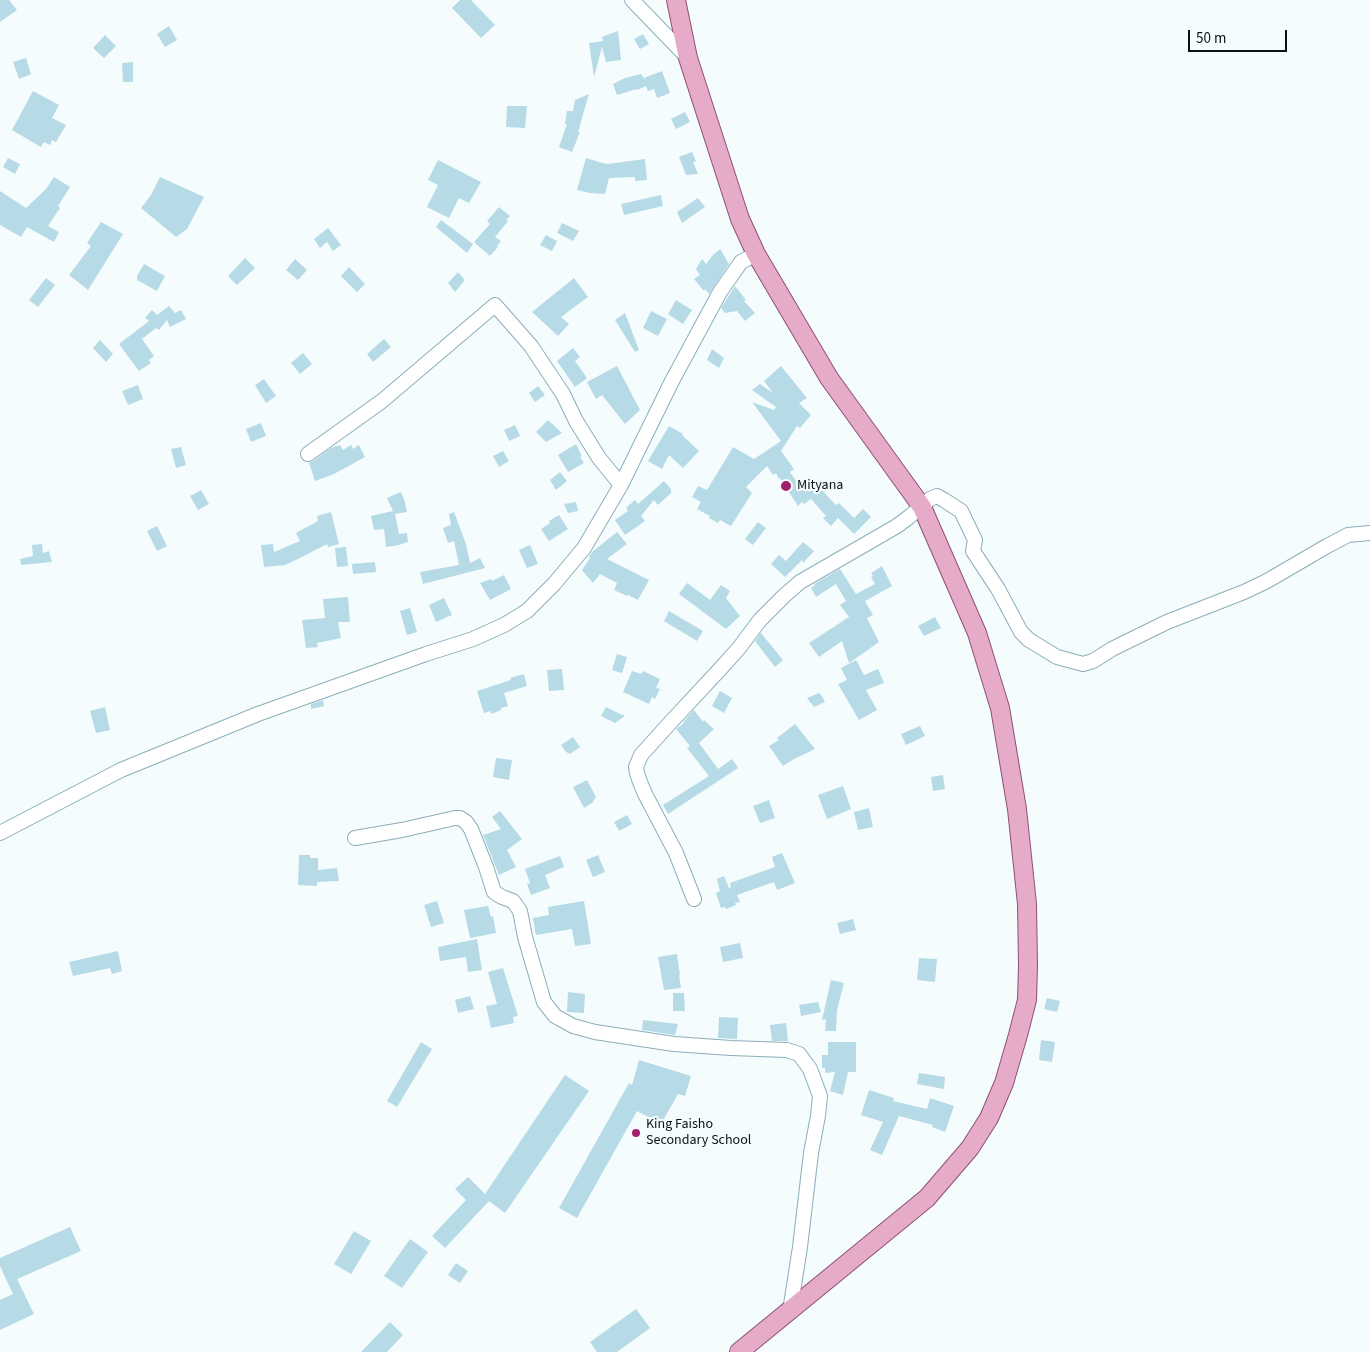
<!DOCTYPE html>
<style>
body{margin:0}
#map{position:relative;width:1370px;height:1352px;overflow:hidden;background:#f5fcfe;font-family:"Source Sans 3",sans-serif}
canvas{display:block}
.scale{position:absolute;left:1188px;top:30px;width:99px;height:22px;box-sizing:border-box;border:2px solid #061317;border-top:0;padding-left:6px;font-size:15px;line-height:18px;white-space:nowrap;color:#061317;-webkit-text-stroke:4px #f5fcfe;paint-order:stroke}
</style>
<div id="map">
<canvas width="1370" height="1352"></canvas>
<div class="scale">50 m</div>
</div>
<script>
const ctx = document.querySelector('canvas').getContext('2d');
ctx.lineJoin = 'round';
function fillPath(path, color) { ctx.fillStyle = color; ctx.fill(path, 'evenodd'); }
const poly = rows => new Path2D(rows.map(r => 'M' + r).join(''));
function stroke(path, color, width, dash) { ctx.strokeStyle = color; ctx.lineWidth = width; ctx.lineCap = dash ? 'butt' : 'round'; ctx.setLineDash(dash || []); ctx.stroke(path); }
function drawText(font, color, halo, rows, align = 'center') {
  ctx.font = font + ' "Source Sans 3",sans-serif'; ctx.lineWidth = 4.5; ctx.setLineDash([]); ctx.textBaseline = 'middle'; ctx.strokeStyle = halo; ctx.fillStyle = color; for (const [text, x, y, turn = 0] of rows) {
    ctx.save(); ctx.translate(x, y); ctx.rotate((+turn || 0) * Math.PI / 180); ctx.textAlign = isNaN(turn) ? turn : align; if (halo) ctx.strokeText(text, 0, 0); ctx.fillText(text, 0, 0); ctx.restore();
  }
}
fillPath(poly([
 [0,0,9,0,17,10,0,22],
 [460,0,471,0,495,25,481,38,452,8],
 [169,26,177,40,165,47,157,34],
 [618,31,621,60,606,62,602,47,594,77,589,43,603,41,602,37],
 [643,34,649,44,640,49,634,39],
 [105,35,116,46,104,58,93,48],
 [26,58,31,74,19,79,13,62],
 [133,62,133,82,123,82,122,63],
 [662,71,670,93,657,98,654,89,648,91,646,86,637,90,637,89,617,95,613,84,625,78,641,74,646,82,644,78],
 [33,91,59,105,52,118,66,125,56,142,52,140,50,145,44,142,41,147,12,130],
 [589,94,578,132,580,132,572,152,559,147,567,124,565,124,567,111,573,111,575,100],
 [507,106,527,106,525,128,506,127],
 [685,112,690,122,676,129,671,119],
 [692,152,696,161,693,162,698,174,686,175,679,157],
 [8,158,20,164,15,174,3,167],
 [586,158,602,163,608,164,645,159,647,180,635,181,635,177,609,178,605,194,590,193,577,190],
 [438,160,481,182,469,203,459,198,449,218,427,207,438,185,428,180],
 [54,177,70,187,58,206,60,208,48,226,59,232,54,242,27,227,21,237,0,225,0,191,26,208,46,189],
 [160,177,204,197,187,229,176,237,141,208,151,195],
 [661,195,663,206,624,215,621,204],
 [698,198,705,207,682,223,677,212],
 [499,207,510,216,506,220,508,221,495,237,501,241,497,246,498,247,490,256,474,242,490,224,487,221],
 [441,220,473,244,467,253,436,227],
 [101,222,123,234,88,290,69,275,91,246,87,243],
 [562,223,579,231,573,241,557,233],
 [328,228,341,245,333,251,327,242,320,248,314,239],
 [546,235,557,241,552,251,540,245],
 [720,249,729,264,709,294,705,289,704,291,694,279,700,275,696,269,702,259,706,264,713,255],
 [245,258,255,268,237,285,228,276],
 [295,259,307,270,298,280,286,270],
 [144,264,165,276,157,291,137,280,137,276],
 [349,267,365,284,357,292,341,276],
 [458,272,465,280,455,292,448,283],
 [46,278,55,285,38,307,29,300],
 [574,278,588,297,561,317,569,324,558,336,532,312],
 [735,286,746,300,744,301,755,313,745,321,737,311,725,313,721,308],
 [676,300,692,310,683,324,668,314],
 [169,306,175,313,181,310,186,319,170,327,167,320,159,330,156,328,142,339,154,356,149,360,151,363,139,371,119,344,149,321,145,318,152,310,157,315],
 [651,311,667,319,658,336,643,328],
 [625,313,639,350,635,352,615,320],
 [384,339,391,347,373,362,367,354],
 [100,340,113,354,106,362,93,348],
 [573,348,580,357,575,361,587,378,575,387,557,361],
 [712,349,724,358,719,368,707,360],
 [303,353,312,364,300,374,291,363],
 [617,366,640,410,625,424,602,395,596,399,587,382],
 [781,366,807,398,799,403,811,415,800,428,797,426,781,451,794,469,790,472,802,490,813,481,836,505,839,503,854,518,863,509,871,517,854,534,838,518,831,526,823,518,826,516,811,499,804,504,802,502,798,506,780,478,779,479,776,473,773,475,767,466,746,487,752,493,731,526,720,520,718,523,709,518,710,516,697,509,701,502,692,497,698,486,707,490,733,447,754,459,781,441,752,402,774,410,776,407,752,390,760,384,773,393,764,381],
 [264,379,276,396,266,403,255,385],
 [138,385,143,399,128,405,122,391],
 [538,386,545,395,535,402,529,393],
 [548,420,562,433,546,442,536,432],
 [261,423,266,436,251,442,246,429],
 [515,425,520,436,509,441,504,430],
 [669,426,683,434,682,435,699,451,683,468,669,455,662,469,648,461],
 [576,444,582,456,580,457,584,463,568,472,558,455],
 [340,445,343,450,351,445,353,449,359,445,365,457,334,474,315,481,309,463,313,461,331,448],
 [181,447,186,465,176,468,171,449],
 [503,451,509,461,499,467,493,456],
 [560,472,567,481,556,490,550,480],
 [664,481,671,489,671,493,658,505,654,500,641,516,645,521,625,535,615,520,628,511,626,508,635,500,638,504],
 [201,490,209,504,198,510,190,496],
 [401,492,405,502,407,512,395,514,399,534,407,533,408,542,399,545,386,547,384,529,374,530,371,516,393,511,387,498],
 [576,502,578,511,568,513,564,504],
 [331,512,339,544,328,547,327,544,298,559,285,565,264,567,261,545,273,544,274,552,300,541,296,533,318,521,317,516],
 [454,512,466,544,470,563,480,558,485,568,423,584,420,572,459,565,454,541,448,543,443,528,451,525,449,514],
 [559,515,568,529,549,541,541,529,550,523,549,521],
 [758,522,766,528,753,545,745,539],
 [157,526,167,546,157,551,147,531],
 [617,532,627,544,607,559,649,580,638,600,628,595,627,596,614,590,617,583,600,574,593,583,582,570,590,558,589,556,592,552],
 [803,542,814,551,803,563,802,560,785,577,771,564,779,555,786,561],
 [42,544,43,553,49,551,52,562,21,565,20,559,33,556,32,545],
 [530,545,538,564,527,568,519,550],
 [346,547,348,566,337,567,335,548],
 [375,562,376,572,353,574,352,564],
 [882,566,892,586,865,601,873,615,867,618,879,642,849,663,842,641,819,657,809,643,849,617,840,605,846,601,836,584,816,597,811,588,815,585,814,584,840,569,856,594,875,584,871,577,873,576,871,573],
 [504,575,511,589,490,600,480,583,491,579,492,581],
 [687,583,710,600,721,585,730,591,726,598,740,616,726,629,679,594],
 [348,597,350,622,338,622,341,638,317,643,318,647,306,648,302,620,325,618,323,599],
 [444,598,452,615,436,622,429,605],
 [410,608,417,632,407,635,400,611],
 [669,611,703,631,697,641,664,621],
 [935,617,941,628,924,636,918,626],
 [761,633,783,660,775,667,755,641],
 [617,654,627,657,622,673,612,670],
 [856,660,864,675,878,669,884,683,866,690,877,710,859,720,838,684,847,680,841,668],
 [562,669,564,690,549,691,547,670],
 [632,671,641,674,643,671,660,679,656,688,660,689,655,699,652,697,649,704,623,692],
 [524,674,527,686,504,693,508,706,501,708,501,710,491,714,491,711,484,713,477,691,511,680,510,678],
 [720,691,732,698,724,713,712,706],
 [819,693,822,696,825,702,814,707,807,698],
 [323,700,324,706,311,709,311,704],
 [105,707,110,730,96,733,90,711],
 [606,707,618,713,625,716,615,723,601,716],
 [694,710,703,722,704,720,714,729,699,743,718,769,732,759,738,768,668,814,663,805,709,776,687,748,690,746,676,729,684,723,683,722],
 [795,724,815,749,794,759,783,766,769,746,779,740,777,738],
 [920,726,925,736,906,745,901,734],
 [573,737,580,747,570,754,566,752,561,745],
 [496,758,512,760,509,780,493,777],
 [943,775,945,789,933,791,931,777],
 [587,780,596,797,592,803,584,808,573,787],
 [843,786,851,809,827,819,818,795],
 [769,800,775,818,760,823,753,806],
 [869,808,873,827,858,830,854,812],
 [500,811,522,839,507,850,516,867,499,875,483,835,501,829,492,817],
 [627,815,632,824,619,831,614,822],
 [782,853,795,883,777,890,774,882,737,895,740,902,735,903,736,905,726,909,725,907,721,908,716,893,720,891,717,879,724,876,729,888,731,887,730,883,775,867,772,857],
 [299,855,310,855,310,858,318,858,318,870,337,868,339,881,317,882,317,886,298,885],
 [598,855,605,872,593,877,586,860],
 [560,856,564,867,545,875,550,888,531,895,527,884,530,883,525,869],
 [437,901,444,923,431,927,424,905],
 [584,901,591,944,575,946,572,929,536,935,533,918,549,915,548,907],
 [488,906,491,917,493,916,496,933,470,938,464,910],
 [853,919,856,930,840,934,837,923],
 [477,939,482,970,468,972,466,957,440,961,438,947],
 [740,943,743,958,723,962,720,947],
 [118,951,122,971,112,974,110,968,73,976,69,962],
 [677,954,680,975,679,975,681,988,664,990,658,957],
 [919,958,937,959,935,982,917,980],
 [503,968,518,1016,513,1017,514,1023,491,1028,486,1006,497,1004,488,972],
 [831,980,844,983,837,1010,836,1031,825,1031,826,1019,822,1020],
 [568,992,585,994,584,1013,567,1012],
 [673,993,684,993,685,1011,673,1011],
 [470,996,474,1009,458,1013,455,1000],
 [1047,998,1060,1001,1057,1012,1044,1009],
 [818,1002,821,1012,801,1016,799,1005],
 [719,1017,738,1018,737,1039,718,1038],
 [643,1020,678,1024,675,1035,642,1030],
 [786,1023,788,1041,772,1041,770,1025],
 [1041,1040,1055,1042,1052,1062,1039,1060],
 [421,1042,432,1049,397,1107,387,1101],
 [828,1042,856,1042,856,1072,848,1072,843,1095,830,1091,835,1072,825,1073,825,1068,822,1068,822,1055,828,1055],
 [639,1060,691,1076,685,1096,678,1094,661,1124,637,1111,577,1218,559,1208,629,1083,632,1085],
 [919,1073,945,1077,944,1089,917,1084],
 [565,1075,589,1091,505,1213,489,1201,445,1248,432,1236,466,1200,455,1189,468,1177,485,1194],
 [869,1090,894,1098,893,1101,927,1109,930,1098,954,1106,945,1132,932,1127,933,1125,899,1116,882,1155,870,1150,883,1122,861,1115],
 [70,1227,81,1251,17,1279,34,1314,0,1330,0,1300,13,1294,0,1266,0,1258],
 [354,1231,371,1241,351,1274,334,1264],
 [410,1239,428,1252,402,1288,384,1276],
 [456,1263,468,1271,460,1283,448,1275],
 [636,1309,650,1328,617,1352,597,1352,590,1342],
 [390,1322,403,1335,387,1352,361,1352]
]), '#b6dae6');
const minor = poly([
 [632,0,687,57],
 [308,454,382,401,495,305,531,346,563,394,576,421,599,458,621,485],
 [0,833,121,770,258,714,426,654,473,639,504,625,527,611,554,584,584,548,621,485,672,381,720,292,741,262,756,254],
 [355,838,402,830,455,818,460,818,466,822,471,829,486,867,494,892,502,897,513,901,520,911,525,937,544,1002,555,1016,573,1026,595,1032,674,1044,731,1048,787,1050,799,1054,810,1069,820,1096,818,1116,811,1153,800,1247,790,1311],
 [694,899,676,853,645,794,640,782,637,773,636,767,641,755,669,724,722,667,739,648,760,620,784,596,800,582,897,526,909,517,930,499,937,496,944,500,961,511,975,540,973,551,998,589,1021,632,1029,640,1057,657,1083,664,1093,661,1112,649,1167,622,1244,592,1267,581,1327,546,1348,535,1370,533]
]);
const major = poly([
 [676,0,688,58,740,219,756,254,829,378,922,507,977,633,1000,708,1017,809,1027,904,1028,966,1027,1000,1018,1035,1004,1083,989,1118,970,1148,927,1198,739,1352]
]);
stroke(minor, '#8baeb9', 16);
stroke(major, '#8d5173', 20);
stroke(minor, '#fff', 14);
stroke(major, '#e6abc8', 18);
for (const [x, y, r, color] of [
 [786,486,6,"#a3206d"],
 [636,1133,5,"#a3206d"]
]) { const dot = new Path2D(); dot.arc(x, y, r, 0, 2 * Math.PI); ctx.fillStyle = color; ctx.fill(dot); stroke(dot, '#f5fcfe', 2); }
drawText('14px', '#061317', '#f5fcfe', [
 ["Mityana",797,486],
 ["King Faisho",646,1125],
 ["Secondary School",646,1141]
], 'left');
</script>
